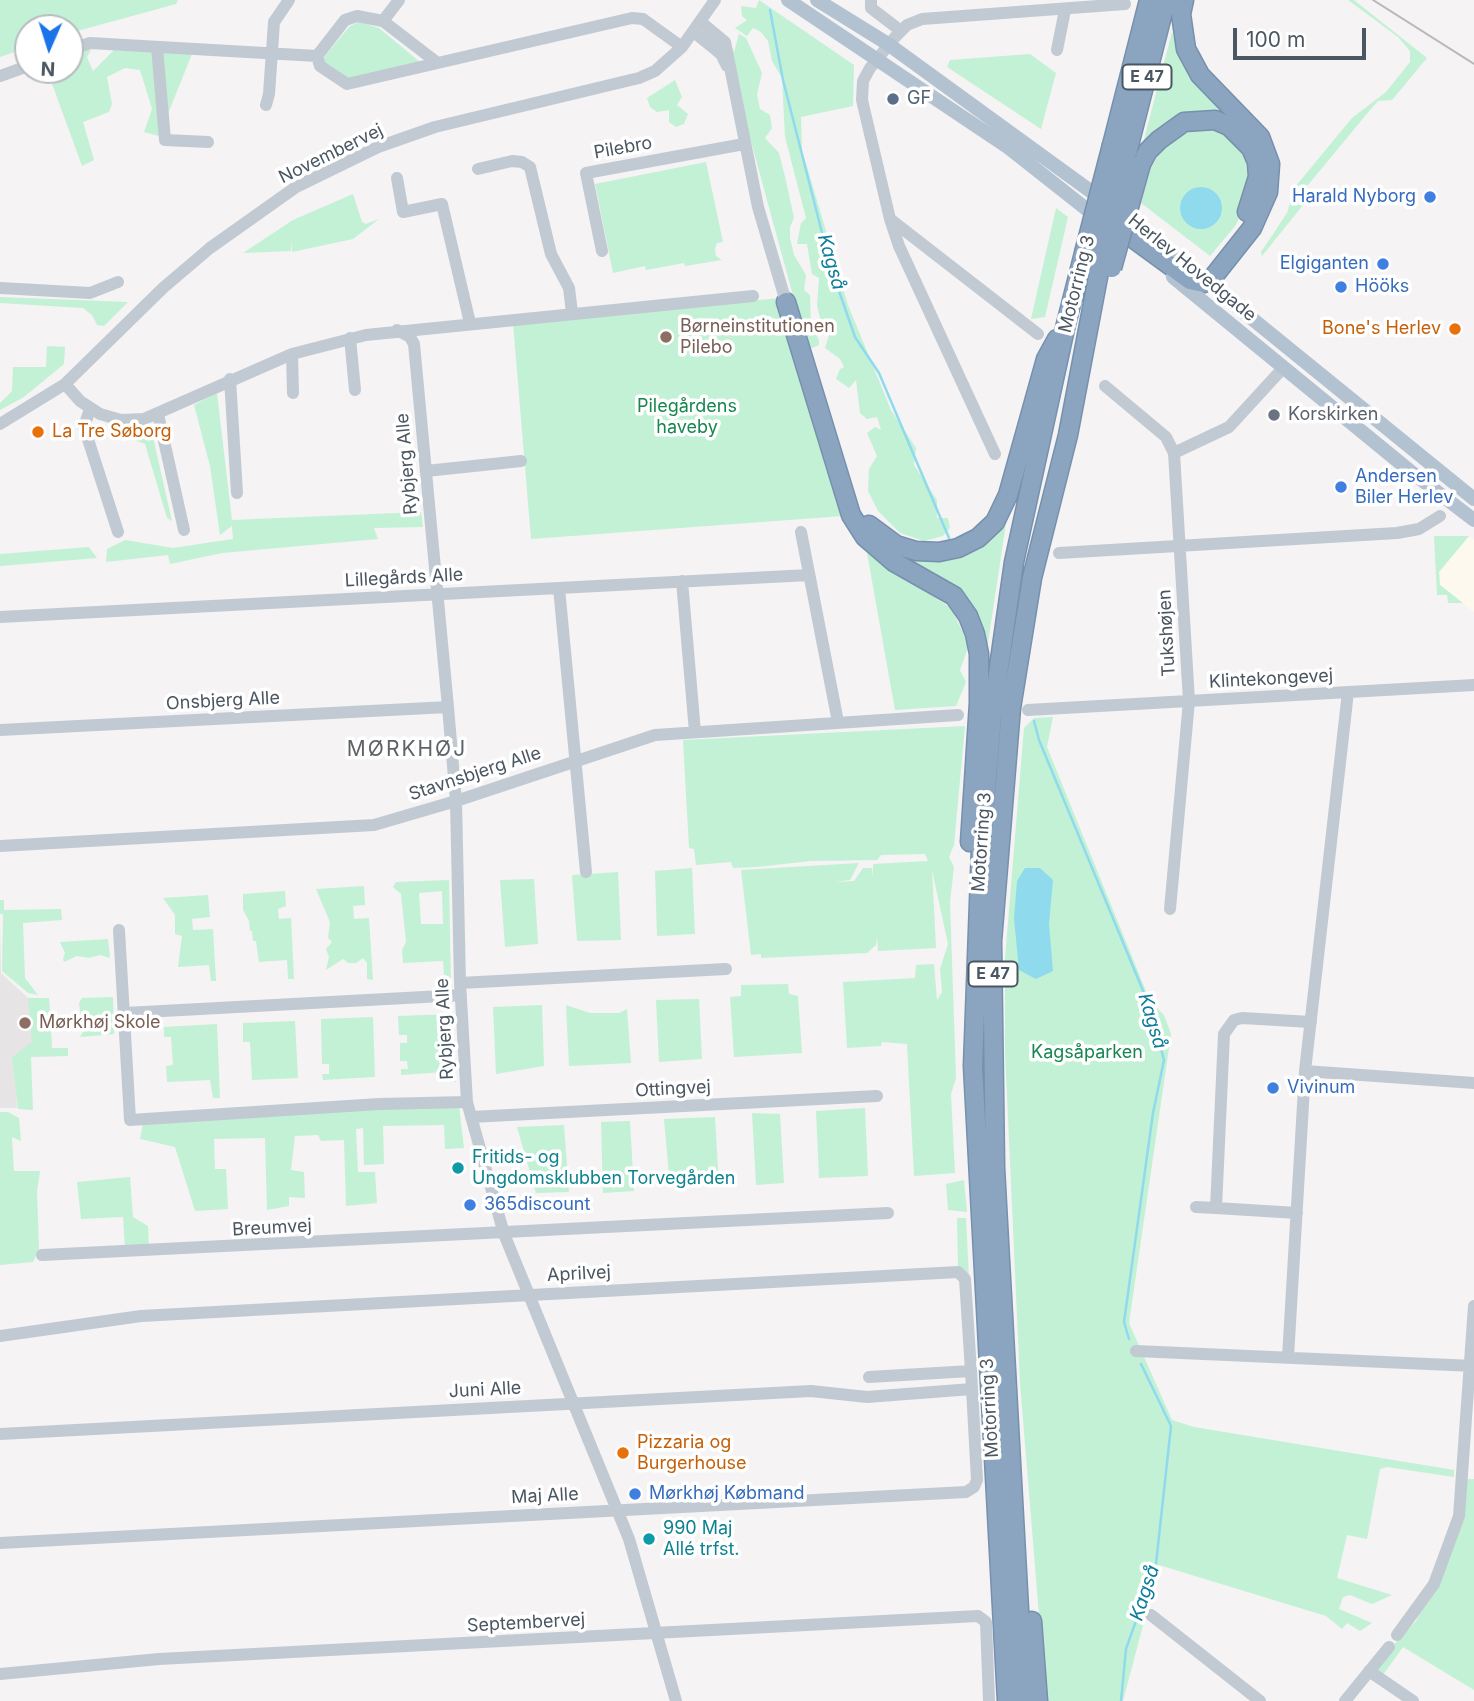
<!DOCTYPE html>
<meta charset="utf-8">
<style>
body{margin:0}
#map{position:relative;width:1474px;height:1701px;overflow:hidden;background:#f5f3f3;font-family:Inter,sans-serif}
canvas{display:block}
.north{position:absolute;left:14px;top:14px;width:70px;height:70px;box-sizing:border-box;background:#fff;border:2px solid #b7bbc0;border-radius:50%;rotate:183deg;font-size:19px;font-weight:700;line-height:28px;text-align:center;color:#4a5661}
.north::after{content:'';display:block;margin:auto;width:24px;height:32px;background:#1a73e8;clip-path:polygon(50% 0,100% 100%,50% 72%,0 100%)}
.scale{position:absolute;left:1233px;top:28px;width:133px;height:32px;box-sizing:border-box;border:4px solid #4a5661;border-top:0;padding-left:9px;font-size:21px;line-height:24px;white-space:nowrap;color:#4a5661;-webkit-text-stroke:5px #fff;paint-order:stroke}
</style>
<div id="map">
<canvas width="1474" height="1701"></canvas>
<div class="north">N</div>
<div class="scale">100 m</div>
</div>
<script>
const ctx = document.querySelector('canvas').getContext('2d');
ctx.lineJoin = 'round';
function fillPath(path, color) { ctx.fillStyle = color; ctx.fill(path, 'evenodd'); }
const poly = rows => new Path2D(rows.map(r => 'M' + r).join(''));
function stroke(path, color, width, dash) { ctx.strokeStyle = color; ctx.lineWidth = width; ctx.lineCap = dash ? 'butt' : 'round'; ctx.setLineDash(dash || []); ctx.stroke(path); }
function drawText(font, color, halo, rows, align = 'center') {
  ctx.font = font + ' Inter,sans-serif'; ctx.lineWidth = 7; ctx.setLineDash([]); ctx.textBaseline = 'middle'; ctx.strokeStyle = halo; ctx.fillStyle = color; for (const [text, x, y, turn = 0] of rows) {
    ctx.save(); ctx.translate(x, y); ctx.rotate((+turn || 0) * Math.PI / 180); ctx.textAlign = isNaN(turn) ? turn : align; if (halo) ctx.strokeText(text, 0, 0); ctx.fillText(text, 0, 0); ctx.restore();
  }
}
fillPath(poly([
 [1469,536,1474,540,1474,612,1440,585,1439,572]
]), '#fdf9ef');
fillPath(poly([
 [0,924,1,973,28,998,49,998,52,1053,15,1054,17,1108,0,1108]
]), '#e6e4e5');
fillPath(poly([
 [0,0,178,0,176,4,70,33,70,28,28,28,28,47,0,57],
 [759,0,854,65,853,106,801,117,802,150,848,305,891,410,916,448,914,465,937,500,937,518,948,518,950,528,943,536,924,541,900,533,878,511,868,491,869,469,877,456,867,433,875,427,881,430,877,417,867,419,860,413,856,380,849,388,836,379,840,369,844,367,840,359,825,348,830,332,821,323,817,305,819,278,812,274,807,244,797,244,801,223,806,218,785,137,782,78,772,61,768,41,761,32,753,28,747,36,735,28,747,20,742,16,741,6,756,8],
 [1348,0,1354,0,1427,58,1392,100,1378,101,1370,110,1303,191,1307,200,1262,256,1261,252,1287,213,1295,187,1352,118,1386,92,1410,62,1410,51,1398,37],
 [359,22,379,28,420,62,348,79,323,63,324,57,350,26],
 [1172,32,1180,54,1250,133,1198,113,1142,147],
 [739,34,746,38,762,73,757,94,760,109,770,115,772,128,765,138,779,153,786,181,794,218,790,227,790,238,794,255,806,275,804,290,810,295,811,326,819,340,819,345,812,348,807,347,740,101,727,36,734,52],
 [81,50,91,50,87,57,93,71,114,50,192,54,159,136,144,132,152,109,140,70,125,68,107,77,112,104,109,112,83,122,94,160,82,166,47,70,70,70,70,54],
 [1030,54,1056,73,1041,129,947,67,950,60],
 [675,80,682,97,677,105,688,114,684,124,676,127,669,122,669,110,657,112,650,107,647,98],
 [1206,126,1224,130,1252,162,1243,210,1236,225,1210,256,1141,203,1149,172,1163,147,1185,131],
 [706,162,723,242,717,243,715,249,716,256,722,260,685,266,684,263,646,270,645,266,613,273,595,184],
 [353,194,362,222,366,224,379,219,353,239,292,252,292,241,291,251,243,253,293,220],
 [1056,208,1068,217,1045,317,1031,319],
 [0,297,128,302,104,326,97,325,92,315,83,308,0,303],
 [780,298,843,516,531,539,513,323],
 [47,346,65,347,64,364,24,397,0,410,0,403,12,391,13,367,46,367],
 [217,393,232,520,421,512,423,527,374,528,378,539,222,553,170,564,168,555,106,562,107,549,125,540,173,548,233,539,232,526,220,535,210,466,194,405],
 [150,424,172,521,167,518,145,444,131,439,129,426],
 [1008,510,986,656,979,628,899,554,911,559,940,561,969,552,995,531],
 [1434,536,1469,536,1439,572,1440,585,1463,603,1448,603,1447,595,1437,595],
 [89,547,97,558,0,566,0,554],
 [867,553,951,608,969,645,960,670,966,682,956,706,895,710],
 [1053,717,1047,747,1150,1001,1164,1015,1171,1034,1129,1323,1172,1420,1194,1427,1454,1470,1454,1477,1387,1467,1380,1469,1367,1539,1347,1535,1337,1578,1392,1595,1372,1604,1350,1595,1343,1597,1339,1609,1372,1623,1360,1631,1347,1623,1342,1629,1326,1616,1159,1565,1123,1701,1046,1701,1020,1383,1005,1052,1005,958,1024,728,1034,718],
 [965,726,954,845,949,857,954,867,950,902,956,1078,951,1094,955,1173,914,1176,907,1044,882,1042,881,1046,847,1048,843,982,915,978,916,965,934,964,937,1000,942,992,940,969,948,944,932,870,936,948,878,951,877,937,876,945,867,953,761,958,761,954,751,955,741,870,859,863,850,880,835,882,854,881,863,868,872,868,873,877,873,864,928,861,925,854,881,855,877,860,810,861,757,867,733,868,731,862,696,865,694,849,689,848,683,740],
 [692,868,695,934,657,936,655,871],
 [618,872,621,940,577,941,572,875],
 [534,879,538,944,505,947,500,880],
 [449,880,451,987,445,989,443,961,403,963,402,950,406,942,401,894,393,887,396,882],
 [442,891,443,924,421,924,419,893],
 [364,886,365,905,353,906,354,919,369,918,373,980,367,979,367,963,363,958,356,963,348,963,343,959,326,970,329,957,326,949,332,942,328,938,330,922,316,889],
 [285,891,286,906,278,909,279,919,291,918,294,979,288,979,287,960,259,962,256,941,253,941,252,931,250,931,249,921,243,910,243,894],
 [208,895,210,917,192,919,193,930,213,929,216,981,211,981,209,965,178,967,182,936,175,934,175,915,163,898],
 [0,900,4,900,4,910,61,909,62,920,23,923,25,978,38,995,28,993,2,971,3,914,0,914],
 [108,939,110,958,100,955,89,958,77,956,64,962,63,959,65,953,60,942],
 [788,984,789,994,798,996,802,1053,734,1057,730,997,741,996,741,985],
 [113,997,114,1034,80,1037,83,1032,79,1003,82,998],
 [28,998,49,998,52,1048,68,1048,68,1056,31,1057,33,1110,18,1109,12,1057,32,1042],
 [699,999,702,1059,659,1062,656,1000],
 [542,1005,544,1066,496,1074,493,1007],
 [566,1005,590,1013,619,1013,627,1009,631,1063,569,1066],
 [452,1014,456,1082,445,1081,444,1072,401,1075,401,1069,408,1069,407,1061,400,1061,400,1043,407,1043,407,1035,399,1035,398,1016],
 [373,1017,375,1077,323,1080,322,1074,329,1074,329,1064,322,1064,321,1019],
 [295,1021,298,1078,252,1080,250,1042,243,1042,243,1023],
 [217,1024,220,1098,213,1098,210,1080,167,1082,166,1066,173,1065,171,1037,164,1037,164,1027],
 [459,1106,464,1148,445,1149,444,1125,383,1126,384,1164,364,1165,363,1128,356,1129,358,1172,375,1172,377,1203,346,1206,344,1140,321,1141,318,1135,295,1136,291,1170,304,1172,305,1198,289,1197,289,1206,267,1210,265,1138,214,1139,215,1169,226,1169,228,1209,195,1211,175,1147,140,1139,143,1123,264,1114],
 [865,1108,868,1176,819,1178,816,1111],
 [0,1112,8,1112,19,1118,21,1141,12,1137,14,1171,40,1171,37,1191,39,1249,33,1262,0,1265],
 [752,1113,780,1114,784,1183,756,1185],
 [715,1117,719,1186,670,1187,664,1119],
 [630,1121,634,1191,603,1193,601,1122],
 [564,1125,569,1192,536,1193,517,1127],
 [130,1177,133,1217,148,1226,149,1249,125,1250,123,1217,81,1219,77,1182],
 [964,1180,967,1212,948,1210,946,1184],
 [957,1218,966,1218,969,1279,958,1267],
 [1464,1479,1474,1479,1474,1690,1403,1647,1380,1679,1369,1671,1416,1621,1435,1582]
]), '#c3f1d5');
fillPath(poly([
 '1180 208a21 21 0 1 1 42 0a21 21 0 1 1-42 0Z',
 [1025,868,1040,868,1053,880,1049,924,1053,971,1036,979,1019,970,1014,918,1017,881]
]), '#90daee');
stroke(poly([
 [770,10,783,80,831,268,855,337,879,373,949,538],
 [1034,721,1039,740,1151,1010,1164,1060,1153,1113,1124,1322,1129,1339],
 [1121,1701,1126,1649,1156,1564,1171,1426,1141,1364]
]), '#90daee', 2.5);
const highway = poly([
 [1112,145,1149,0],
 [1127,153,1166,0],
 [1141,164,1148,151,1159,140,1184,122,1215,120,1229,126,1251,148,1257,162,1258,177,1247,212],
 [1112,223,1190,280,1204,283,1210,281,1252,228,1268,192,1270,164,1260,137,1200,75,1186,49,1181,14,1184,0],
 [786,302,851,515,865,537,894,562,954,596,968,616,975,634,979,654,979,703,970,842],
 [869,525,896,545,916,551,939,552,958,548,978,538,995,522,1008,495,1046,359,1057,339],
 [1032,1621,1038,1701],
 [1007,1701,973,1066,981,848,992,716,1014,562,1066,324,1084,253],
 [1024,1701,995,1168,992,941,1011,708,1032,578,1068,435,1102,256]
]);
stroke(highway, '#7690ad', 21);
stroke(poly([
 [871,0,871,8,901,31],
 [383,21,399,0],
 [701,22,725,42,758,207,786,302],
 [694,32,721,54,727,66],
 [157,47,165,140,208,142],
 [70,50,90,43,317,56,345,20,357,16,383,21,435,61],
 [1057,50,1065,10],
 [317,56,320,66,347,84,632,18,643,19,682,47],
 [0,76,28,66],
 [266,105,269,94,274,22,289,0],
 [478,169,512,161,522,162,530,167,551,254,569,288,572,313],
 [397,178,403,212,442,204,470,323],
 [890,219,899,246,995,454],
 [602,251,586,173,744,144],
 [0,288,90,293,118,282],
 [397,330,410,337,414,344,448,707,456,801,460,983,467,1102,504,1234,629,1539,676,1701],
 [1038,334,890,219,862,100,863,81,870,68,896,36,907,25,922,19,1125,4],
 [350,338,355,390],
 [292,354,293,393],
 [230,379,237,493],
 [65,384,80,401,100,414,121,420,144,419,292,354,366,335,753,296],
 [1105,386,1166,437,1174,453,1189,701,1170,909],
 [90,409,84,427,118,532],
 [158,414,184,530],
 [0,424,65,384,163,288,210,248,296,187,378,147,435,127,639,78,655,71,682,47,715,0],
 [1174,453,1229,427,1284,367],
 [426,471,521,461],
 [801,532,838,722],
 [1059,553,1397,533,1419,529,1440,516],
 [682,581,695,732],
 [559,588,586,872],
 [0,617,809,575],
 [1028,710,1474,685],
 [0,730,448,707],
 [0,846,374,825,456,801,655,735,958,715],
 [119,930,130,1120,379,1104,467,1102],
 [460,983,726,969],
 [125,1013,461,995],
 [1305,1071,1474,1083],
 [471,1117,877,1096],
 [1196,1207,1216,1208],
 [1297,1213,1216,1208,1224,1034,1234,1020,1242,1018,1311,1022],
 [42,1255,888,1213],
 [0,1336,141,1316,958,1272,965,1279,971,1371,869,1377],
 [1136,1351,1474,1366],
 [1288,1357,1305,1071,1348,692],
 [0,1434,811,1391,867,1397,972,1389],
 [0,1543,966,1492,974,1487,977,1480,971,1371],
 [1151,1615,1260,1701],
 [1397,1635,1434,1584,1459,1516,1474,1306],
 [1369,1671,1413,1701],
 [0,1674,159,1659,978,1616,986,1622,989,1701],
 [1345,1701,1389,1647]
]), '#c1cad2', 12);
stroke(poly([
 [788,0,1009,148,1099,219],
 [817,0,888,44,1133,222,1474,499],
 [1173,277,1410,471,1474,520]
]), '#b3c2d1', 14);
stroke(highway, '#8ba5c1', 18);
stroke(poly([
 [1373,0,1474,64]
]), '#b5b8bd', 2);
const highwayBridge = poly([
 [1084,253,1112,145],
 [1102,256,1127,153],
 [1112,268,1141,164]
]);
stroke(highwayBridge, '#7690ad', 21, []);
stroke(highwayBridge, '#8ba5c1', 18);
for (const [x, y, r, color] of [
 [893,99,7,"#5c6f8a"],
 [1430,197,7,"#3f7fe0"],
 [1383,264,7,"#3f7fe0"],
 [1341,287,7,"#3f7fe0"],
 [1455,329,7,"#e8710a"],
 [666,337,7,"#8d6e63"],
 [1274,415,7,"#6b7280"],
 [38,432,7,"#e8710a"],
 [1341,487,7,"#3f7fe0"],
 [25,1023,7,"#8d6e63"],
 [1273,1088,7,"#3f7fe0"],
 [458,1168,7,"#0f9aa8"],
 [470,1205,7,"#3f7fe0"],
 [623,1453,7,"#e8710a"],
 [635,1494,7,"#3f7fe0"],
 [649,1539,7,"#0f9aa8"]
]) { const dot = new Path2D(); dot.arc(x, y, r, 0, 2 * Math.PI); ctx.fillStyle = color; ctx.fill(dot); stroke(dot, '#fff', 2.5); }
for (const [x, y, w] of [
 [1147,77,49],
 [993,974,49]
]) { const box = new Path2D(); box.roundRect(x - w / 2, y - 12.5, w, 25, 5); ctx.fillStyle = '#fff'; ctx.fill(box); stroke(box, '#4a5661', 2); }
drawText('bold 16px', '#4a5661', null, [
 ["E 47",1147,77],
 ["E 47",993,974]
]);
drawText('18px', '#4e5e75', '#fff', [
 ["GF",907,99]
], 'left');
drawText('18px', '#4a5661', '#fff', [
 ["Pilebro",623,148,-10],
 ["Novembervej",331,154,-26],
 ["Herlev Hovedgade",1192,268,39],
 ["Motorring 3",1077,284,-76],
 ["Rybjerg Alle",407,464,-95],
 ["Lillegårds Alle",404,578,-3],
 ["Tukshøjen",1167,633,-93],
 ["Klintekongevej",1271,679,-3],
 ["Onsbjerg Alle",223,701,-3],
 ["Stavnsbjerg Alle",475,774,-18],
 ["Motorring 3",982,842,-86],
 ["Rybjerg Alle",445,1029,-93],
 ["Ottingvej",673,1089,-3],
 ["Breumvej",272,1228,-3],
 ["Aprilvej",579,1274,-3],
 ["Juni Alle",485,1390,-3],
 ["Motorring 3",990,1408,-93],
 ["Maj Alle",545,1496,-3],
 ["Septembervej",526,1623,-3]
]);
drawText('18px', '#366cbe', '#fff', [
 ["Harald Nyborg",1416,197,"right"],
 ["Elgiganten",1369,264,"right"],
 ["Hööks",1355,287],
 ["Andersen",1355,477],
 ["Biler Herlev",1355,498],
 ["Vivinum",1287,1088],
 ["365discount",484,1205],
 ["Mørkhøj Købmand",649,1494]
], 'left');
drawText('18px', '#785e54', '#fff', [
 ["Børneinstitutionen",680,327],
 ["Pilebo",680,348],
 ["Mørkhøj Skole",39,1023]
], 'left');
drawText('18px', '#c56008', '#fff', [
 ["Bone's Herlev",1441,329,"right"],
 ["La Tre Søborg",52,432],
 ["Pizzaria og",637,1443],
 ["Burgerhouse",637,1464]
], 'left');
drawText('18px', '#17864f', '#fff', [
 ["Pilegårdens",687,407],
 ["haveby",687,428],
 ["Kagsåparken",1087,1053]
]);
drawText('18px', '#5b616d', '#fff', [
 ["Korskirken",1288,415]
], 'left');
drawText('18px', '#0d838f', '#fff', [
 ["Fritids- og",472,1158],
 ["Ungdomsklubben Torvegården",472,1179],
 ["990 Maj",663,1529],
 ["Allé trfst.",663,1550]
], 'left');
drawText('italic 19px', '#0c7c9b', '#fff', [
 ["Kagså",831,262,74],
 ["Kagså",1152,1021,73],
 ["Kagså",1145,1593,-72]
]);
ctx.letterSpacing = '2px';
drawText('21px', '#5f6368', '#fff', [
 ["MØRKHØJ",407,750]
]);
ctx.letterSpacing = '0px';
</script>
